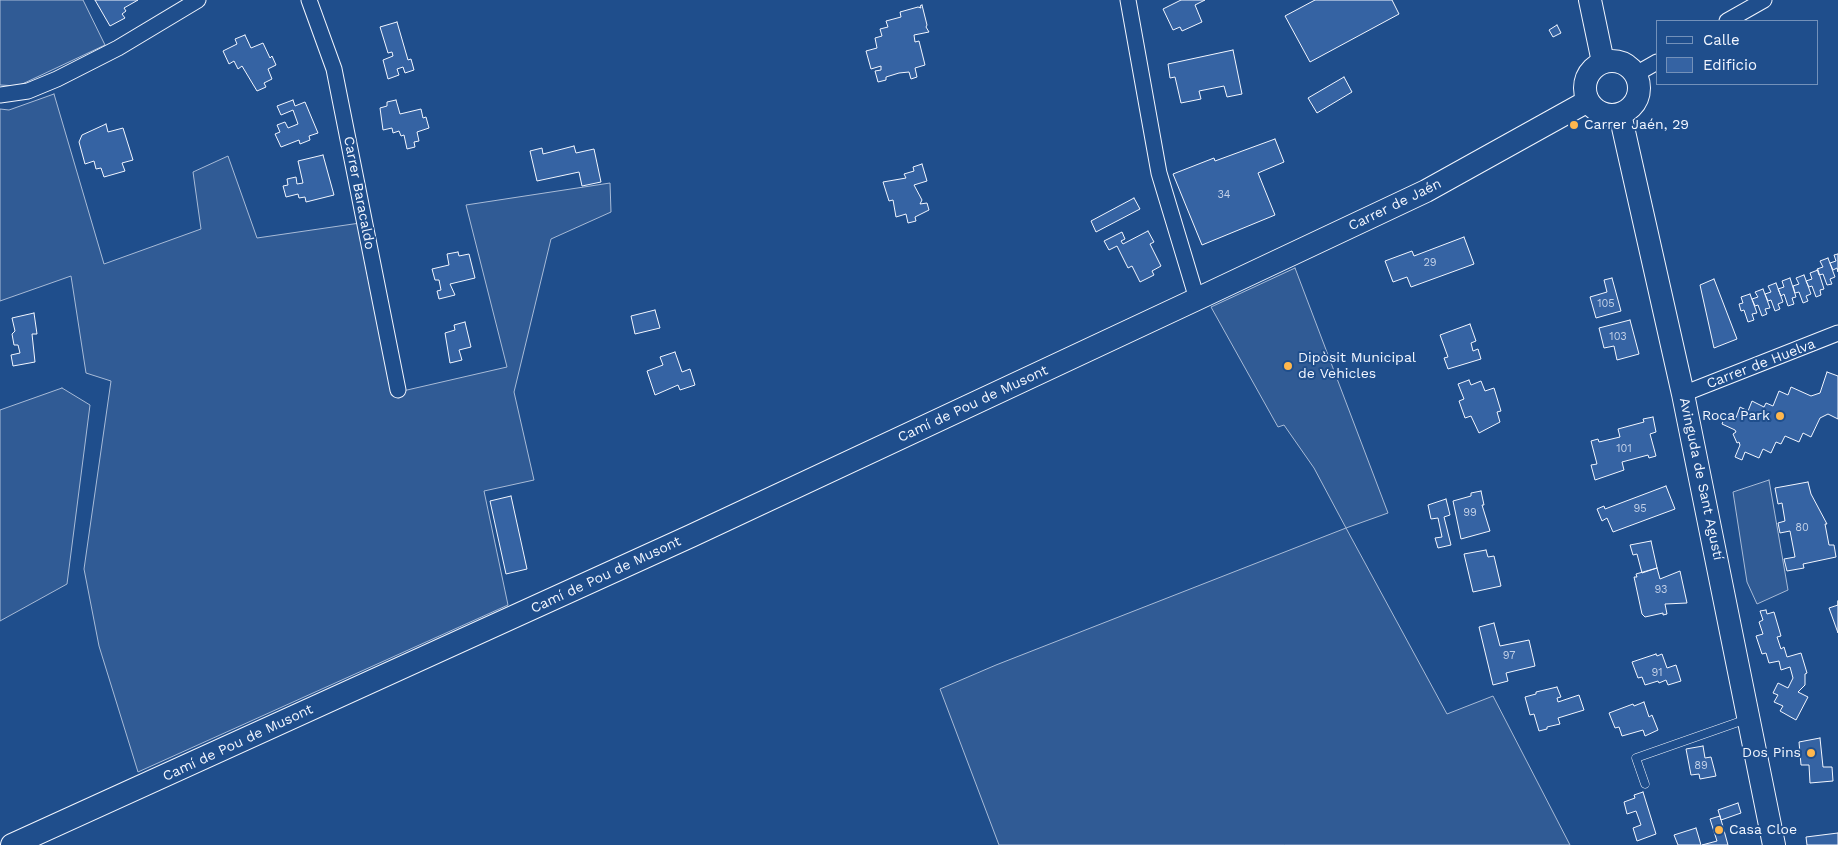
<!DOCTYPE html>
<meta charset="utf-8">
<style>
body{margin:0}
#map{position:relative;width:1838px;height:845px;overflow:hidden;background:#1f4e8c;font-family:"Work Sans",sans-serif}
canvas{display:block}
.legend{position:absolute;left:1656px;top:20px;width:162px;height:65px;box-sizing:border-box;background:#1f4e8c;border:1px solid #7391ba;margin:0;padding:6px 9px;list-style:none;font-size:15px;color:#f2f6ff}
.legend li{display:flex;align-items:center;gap:10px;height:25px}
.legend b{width:25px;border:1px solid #7391ba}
</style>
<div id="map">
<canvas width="1838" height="845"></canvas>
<ul class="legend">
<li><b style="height:6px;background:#1f4e8c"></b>Calle</li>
<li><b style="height:14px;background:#3563a3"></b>Edificio</li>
</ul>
</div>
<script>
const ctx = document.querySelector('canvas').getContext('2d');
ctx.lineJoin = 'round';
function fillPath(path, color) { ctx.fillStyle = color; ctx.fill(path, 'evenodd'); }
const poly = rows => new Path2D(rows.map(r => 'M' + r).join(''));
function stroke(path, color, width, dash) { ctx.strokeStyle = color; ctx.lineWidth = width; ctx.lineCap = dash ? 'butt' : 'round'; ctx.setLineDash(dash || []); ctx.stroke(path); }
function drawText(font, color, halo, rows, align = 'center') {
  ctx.font = font + ' "Work Sans",sans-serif'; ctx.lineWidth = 4; ctx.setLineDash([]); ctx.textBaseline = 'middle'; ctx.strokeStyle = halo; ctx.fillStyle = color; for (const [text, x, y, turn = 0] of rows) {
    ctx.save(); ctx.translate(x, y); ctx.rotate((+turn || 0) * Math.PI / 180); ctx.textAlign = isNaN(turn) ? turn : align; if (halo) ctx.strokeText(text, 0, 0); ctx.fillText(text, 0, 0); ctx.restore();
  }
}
const built = poly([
 [0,0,83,0,105,45,18,86,0,85,0,0],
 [54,94,104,264,201,229,193,172,228,156,257,238,360,223,394,393,507,367,466,205,610,183,611,212,551,239,514,392,534,480,484,491,508,605,138,772,99,646,84,569,111,381,86,373,71,276,0,301,0,109,9,110,54,94],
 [1295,268,1388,513,1346,528,1447,714,1493,696,1570,845,999,845,940,689,996,665,1346,528,1314,468,1284,425,1278,427,1211,307,1295,268],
 [62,388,90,405,67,584,0,621,0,410,62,388],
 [1769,480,1788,590,1757,604,1747,582,1733,492,1769,480]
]);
fillPath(built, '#305b95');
stroke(built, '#a8bbd7', 1);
const building = poly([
 [95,0,138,0,124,8,126,11,122,14,125,18,110,26,95,0],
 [1181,0,1205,0,1195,5,1202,22,1182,31,1180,27,1173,30,1163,9,1181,0],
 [1315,0,1392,0,1399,14,1310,62,1285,16,1315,0],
 [922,5,927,25,926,27,929,32,914,35,915,42,919,41,925,65,915,68,917,77,911,79,909,72,899,73,886,77,886,80,878,82,875,71,881,70,881,66,871,69,866,51,877,48,875,38,882,36,880,29,888,27,886,21,901,17,900,12,918,7,921,8,920,6,922,5],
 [397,22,408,60,411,59,414,70,405,73,403,67,397,69,399,75,388,79,383,60,393,56,392,52,388,53,380,27,397,22],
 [1557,25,1561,33,1553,37,1549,30,1557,25],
 [245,35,251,48,263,43,270,58,272,56,276,65,268,69,272,79,264,83,266,87,257,91,242,66,238,69,234,61,229,64,223,51,237,44,235,39,245,35],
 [1233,50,1242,94,1227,97,1224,86,1199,91,1201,99,1181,103,1175,77,1170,78,1168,64,1233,50],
 [1344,77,1352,92,1317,113,1308,98,1344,77],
 [293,100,295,106,305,102,318,133,309,136,310,140,300,144,299,140,281,147,275,134,280,132,277,125,285,122,288,128,298,124,293,110,281,115,277,106,293,100],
 [396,100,400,114,421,109,423,118,426,117,429,128,417,132,419,141,414,142,415,147,407,149,404,135,401,136,399,131,393,133,392,128,383,130,380,108,387,106,387,102,396,100],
 [106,124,108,132,123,128,133,160,122,163,125,171,104,177,101,168,96,169,94,161,85,164,79,142,82,135,106,124],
 [1275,139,1284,162,1258,173,1275,215,1202,245,1173,174,1214,158,1215,161,1275,139],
 [574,146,576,153,594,149,601,182,582,186,579,172,537,181,530,151,542,148,543,154,574,146],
 [323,155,334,195,306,202,305,197,299,198,298,194,286,197,283,186,288,185,287,179,296,177,297,184,303,183,298,161,323,155],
 [922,164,927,181,914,185,922,200,920,204,927,203,929,210,915,217,916,221,908,223,906,214,896,217,893,200,889,201,883,182,906,178,904,174,914,171,913,167,922,164],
 [1134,198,1140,209,1096,232,1091,221,1134,198],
 [1148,231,1154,242,1150,244,1161,266,1152,271,1154,275,1140,282,1132,266,1128,268,1117,246,1109,250,1104,241,1122,232,1125,239,1121,241,1123,244,1148,231],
 [1464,237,1474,264,1411,287,1407,277,1393,282,1385,261,1412,251,1414,256,1464,237],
 [458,252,459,256,469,254,475,278,450,284,455,295,439,299,437,291,441,290,439,280,435,280,432,269,449,265,447,254,458,252],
 [1838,254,1838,272,1837,268,1833,270,1830,263,1836,261,1834,255,1838,254],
 [1828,258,1835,277,1830,279,1832,284,1827,285,1823,274,1819,275,1817,269,1823,267,1820,261,1828,258],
 [1818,270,1824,289,1820,290,1821,295,1816,297,1812,286,1809,287,1806,281,1812,279,1810,273,1818,270],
 [1804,275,1811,294,1806,296,1808,301,1803,303,1799,292,1795,293,1793,286,1799,284,1796,278,1804,275],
 [1612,278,1621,311,1596,318,1590,297,1607,292,1604,280,1612,278],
 [1790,278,1796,297,1792,298,1794,304,1788,306,1784,294,1781,296,1778,289,1784,287,1782,281,1790,278],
 [1714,279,1737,339,1714,348,1700,285,1714,279],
 [1776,283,1783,302,1778,304,1780,309,1775,311,1771,300,1768,301,1765,294,1771,292,1768,286,1776,283],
 [1763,289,1770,308,1765,309,1767,314,1762,316,1758,305,1755,306,1752,299,1758,297,1755,292,1763,289],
 [1750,294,1757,313,1752,314,1754,320,1748,322,1744,310,1741,311,1739,304,1743,303,1741,297,1750,294],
 [655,310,660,328,635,334,631,316,655,310],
 [34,313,37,334,32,334,35,362,13,366,11,355,20,353,18,345,14,345,12,334,15,331,12,318,34,313],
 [1630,320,1639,354,1617,360,1614,346,1604,348,1599,328,1630,320],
 [465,322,471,347,459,350,462,360,450,363,445,333,455,330,454,325,465,322],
 [1470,324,1476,341,1471,343,1473,351,1478,349,1481,359,1448,369,1444,358,1448,357,1440,335,1470,324],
 [675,352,682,372,690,369,695,385,680,390,678,385,655,395,647,371,663,365,660,357,675,352],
 [1827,372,1838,376,1838,419,1828,414,1820,418,1811,437,1803,433,1799,442,1785,436,1781,444,1776,442,1771,453,1763,449,1759,458,1745,452,1742,460,1735,457,1740,445,1739,442,1737,443,1733,434,1736,432,1735,430,1722,424,1726,414,1736,418,1740,407,1748,411,1752,401,1764,407,1766,403,1773,406,1779,391,1788,395,1791,387,1811,396,1820,393,1827,372],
 [1469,380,1471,385,1481,381,1485,391,1494,388,1501,411,1497,412,1500,422,1479,433,1471,416,1465,418,1459,401,1464,399,1458,384,1469,380],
 [1653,417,1656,432,1650,434,1656,456,1649,458,1648,455,1622,462,1624,470,1595,480,1591,465,1597,464,1591,441,1598,439,1599,442,1620,437,1618,429,1644,422,1643,419,1653,417],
 [1808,482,1811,494,1827,524,1825,524,1829,545,1834,545,1836,557,1803,564,1804,568,1787,571,1784,559,1795,557,1790,531,1780,533,1778,523,1785,521,1782,503,1778,504,1775,488,1808,482],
 [1666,486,1675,509,1613,532,1607,518,1602,521,1597,509,1604,506,1605,509,1666,486],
 [1481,491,1484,505,1482,505,1490,531,1461,539,1453,501,1471,496,1471,493,1481,491],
 [511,496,527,569,506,574,490,501,511,496],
 [1446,499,1450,515,1444,517,1451,545,1438,548,1435,538,1442,537,1438,518,1431,519,1428,505,1446,499],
 [1651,541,1657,568,1642,573,1637,554,1633,555,1630,545,1651,541],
 [1486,550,1488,557,1494,556,1501,586,1473,592,1464,554,1486,550],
 [1657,568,1660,579,1680,571,1687,603,1665,604,1667,614,1663,615,1663,613,1645,617,1642,614,1634,577,1637,577,1636,574,1657,568],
 [1838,601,1838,633,1829,608,1838,605,1838,601],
 [1766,610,1767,614,1774,612,1781,636,1777,637,1781,649,1784,647,1787,657,1801,653,1807,673,1805,674,1805,685,1798,692,1808,697,1796,720,1780,711,1783,706,1774,702,1778,695,1773,693,1778,683,1788,688,1793,678,1790,667,1781,670,1779,661,1769,663,1766,653,1762,654,1756,636,1763,634,1759,622,1763,620,1760,611,1766,610],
 [1494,623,1500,646,1529,640,1535,666,1506,673,1508,681,1493,685,1479,627,1494,623],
 [1656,654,1657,656,1662,654,1667,668,1676,665,1681,681,1668,685,1666,680,1659,683,1658,681,1645,685,1642,677,1638,678,1632,662,1656,654],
 [1557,687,1561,697,1557,698,1558,702,1579,695,1584,710,1558,718,1560,724,1547,727,1547,729,1539,731,1534,714,1530,715,1525,697,1536,694,1536,692,1557,687],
 [1644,702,1649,717,1652,715,1658,730,1645,736,1643,730,1622,736,1619,727,1615,728,1609,713,1633,704,1634,706,1644,702],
 [1820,738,1823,767,1832,767,1833,781,1810,783,1809,765,1801,765,1799,742,1820,738],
 [1703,746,1705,758,1711,757,1716,776,1700,779,1699,774,1691,775,1686,749,1703,746],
 [1643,792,1656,834,1637,841,1633,828,1641,825,1636,811,1627,814,1624,802,1635,798,1634,795,1643,792],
 [1738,803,1741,813,1721,820,1718,810,1738,803],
 [1720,816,1728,845,1702,845,1717,841,1710,819,1720,816],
 [1696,828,1701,845,1678,845,1674,835,1696,828],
 [1838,833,1838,845,1807,845,1806,837,1838,833]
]);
fillPath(building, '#3563a3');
stroke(building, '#f2f6ff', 1);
const lane = poly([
 [1645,784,1636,758,1747,719]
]);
const street = poly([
 [309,0,334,69,398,390],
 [1128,0,1159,173,1197,299],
 [1727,21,1764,0],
 [1636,74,1657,62],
 [0,95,28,91,57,79,118,48,198,0],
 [1683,394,1838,333]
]);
const secondary = poly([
 [1590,0,1603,62],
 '1585 88a27 27 0 1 1 54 0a27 27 0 1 1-54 0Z',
 [1620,114,1683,394,1774,845],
 [12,845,691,536,1197,299,1426,191,1588,101]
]);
stroke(lane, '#f2f6ff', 9);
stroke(street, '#f2f6ff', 17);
stroke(secondary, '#f2f6ff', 24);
stroke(lane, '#1f4e8c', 8);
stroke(street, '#1f4e8c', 15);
stroke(secondary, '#1f4e8c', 22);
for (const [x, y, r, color] of [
 [1574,125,5,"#ffb74d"],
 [1288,366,5,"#ffb74d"],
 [1780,416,5,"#ffb74d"],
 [1811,753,5,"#ffb74d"],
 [1719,830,5,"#ffb74d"]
]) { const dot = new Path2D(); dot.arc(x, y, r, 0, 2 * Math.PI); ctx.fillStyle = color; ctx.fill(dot); stroke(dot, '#1f4e8c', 2); }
drawText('11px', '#c3d1e8', null, [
 ["34",1224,195],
 ["29",1430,263],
 ["105",1606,304],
 ["103",1618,337],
 ["101",1624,449],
 ["95",1640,509],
 ["99",1470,513],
 ["80",1802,528],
 ["93",1661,590],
 ["97",1509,656],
 ["91",1657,673],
 ["89",1701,766]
]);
drawText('14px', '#f2f6ff', '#1f4e8c', [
 ["Carrer Jaén, 29",1584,125],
 ["Dipòsit Municipal",1298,358],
 ["de Vehicles",1298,374],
 ["Roca Park",1770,416,"right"],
 ["Dos Pins",1801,753,"right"],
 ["Casa Cloe",1729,830]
], 'left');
drawText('14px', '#f2f6ff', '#1f4e8c', [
 ["Carrer Baracaldo",359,193,79],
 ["Carrer de Jaén",1395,205,-26],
 ["Carrer de Huelva",1761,364,-21],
 ["Camí de Pou de Musont",973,404,-25],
 ["Avinguda de Sant Agustí",1701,479,78],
 ["Camí de Pou de Musont",606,575,-25],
 ["Camí de Pou de Musont",238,743,-25]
]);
</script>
